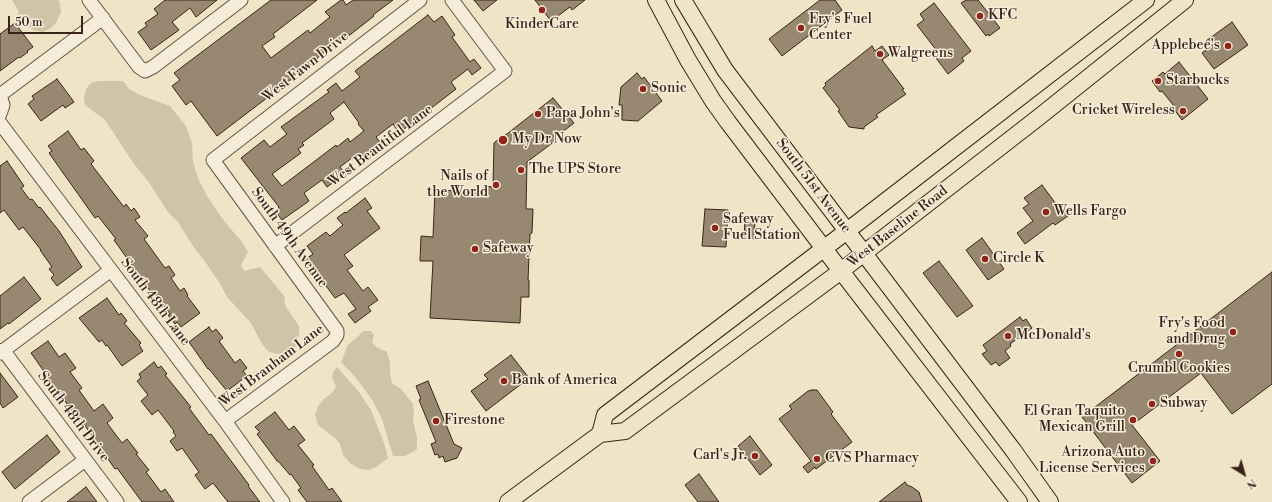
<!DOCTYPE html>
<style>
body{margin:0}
#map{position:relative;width:1272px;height:502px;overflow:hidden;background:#f0e4c6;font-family:"Libre Bodoni",serif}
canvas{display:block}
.north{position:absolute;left:1224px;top:454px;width:40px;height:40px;-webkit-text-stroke:3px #f5edda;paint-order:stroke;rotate:143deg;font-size:11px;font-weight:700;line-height:16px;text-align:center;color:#392418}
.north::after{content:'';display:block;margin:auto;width:14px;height:18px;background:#392418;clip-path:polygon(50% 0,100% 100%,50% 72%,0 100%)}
.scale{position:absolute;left:8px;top:16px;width:75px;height:18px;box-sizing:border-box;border:2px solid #392418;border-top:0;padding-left:5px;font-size:12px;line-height:14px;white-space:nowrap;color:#392418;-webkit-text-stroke:3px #f5edda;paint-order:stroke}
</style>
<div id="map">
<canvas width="1272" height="502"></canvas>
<div class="north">N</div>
<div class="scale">50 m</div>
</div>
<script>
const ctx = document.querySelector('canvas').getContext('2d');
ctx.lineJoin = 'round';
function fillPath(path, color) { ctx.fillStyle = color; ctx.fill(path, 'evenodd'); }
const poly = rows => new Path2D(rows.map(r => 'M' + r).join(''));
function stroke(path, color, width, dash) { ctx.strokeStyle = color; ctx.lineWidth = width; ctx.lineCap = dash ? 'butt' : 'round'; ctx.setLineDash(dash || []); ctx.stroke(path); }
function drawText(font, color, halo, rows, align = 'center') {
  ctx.font = font + ' "Libre Bodoni",serif'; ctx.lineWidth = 3; ctx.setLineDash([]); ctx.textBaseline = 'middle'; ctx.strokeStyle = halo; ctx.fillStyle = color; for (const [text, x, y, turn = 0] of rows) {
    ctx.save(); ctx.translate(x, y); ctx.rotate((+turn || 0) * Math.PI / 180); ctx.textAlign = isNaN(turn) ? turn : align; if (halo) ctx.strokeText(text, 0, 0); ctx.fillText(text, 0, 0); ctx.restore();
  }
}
fillPath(poly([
 [12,0,58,0,60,3,61,12,56,23,51,28,43,32,33,30,25,24,19,16,18,10],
 [99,81,123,81,129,89,140,95,170,106,186,126,192,143,193,162,198,178,207,196,224,221,242,242,248,252,241,265,244,271,260,267,285,297,284,301,286,307,299,326,299,337,297,345,288,352,278,354,269,352,262,344,251,323,227,297,219,282,206,263,193,246,178,222,168,212,148,181,134,164,105,120,85,105,84,98,86,89,91,83],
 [364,331,371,331,374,335,372,342,376,347,387,352,390,363,390,374,392,383,401,389,413,404,414,414,413,421,417,438,417,449,413,452,404,456,393,456,382,419,371,398,356,378,341,362,348,345],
 [337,367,359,392,371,410,384,443,388,458,378,466,369,470,360,469,350,463,343,455,340,444,335,438,318,425,315,415,318,406,324,399,333,392,336,386,332,378,333,372]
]), '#d1c3a8');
const building = poly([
 [165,0,217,0,196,17,190,8,172,22,179,30,151,50,138,32,147,26,145,23,158,14,154,9,165,0],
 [271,0,317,0,273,34,275,37,262,46,271,58,308,30,310,33,330,17,325,12,341,0,343,0,346,5,353,0,393,0,373,15,374,16,346,38,345,36,317,58,318,59,217,136,191,101,186,105,172,86,180,80,174,73,271,0],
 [474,0,497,0,483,11,474,0],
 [535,0,585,0,572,10,570,7,551,21,535,0],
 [820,0,835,0,842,10,782,56,769,39,820,0],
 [966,0,978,0,1000,28,989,36,988,34,986,36,961,3,966,0],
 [934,3,971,51,962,58,964,61,948,74,936,58,940,55,917,25,924,20,920,14,934,3],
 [428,15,434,22,442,16,455,35,452,37,470,62,474,59,481,68,472,75,468,69,451,82,456,89,399,133,393,124,376,137,382,145,362,160,357,154,340,167,345,174,327,187,322,180,304,193,309,201,282,220,275,211,279,207,241,158,264,140,270,147,287,134,281,127,329,92,327,90,336,83,342,91,360,77,355,71,428,15],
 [344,102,359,123,358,124,364,131,350,142,348,138,337,147,336,145,282,186,272,174,301,153,298,149,304,145,302,143,334,119,330,113,344,102],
 [1232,22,1248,45,1214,69,1202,53,1210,47,1206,41,1232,22],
 [15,23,33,47,27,51,28,52,20,58,19,57,0,71,0,34,15,23],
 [872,46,875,51,882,46,889,55,882,60,904,89,902,90,906,94,876,115,878,117,864,127,864,129,849,127,838,111,840,110,823,88,826,85,825,83,872,46],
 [1179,62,1208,99,1182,120,1173,108,1174,106,1162,91,1160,92,1152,81,1163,72,1165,74,1179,62],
 [637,73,642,79,644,77,662,101,638,121,622,120,622,105,619,105,621,87,637,73],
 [57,79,74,102,65,108,63,105,41,121,28,104,34,99,32,96,57,79],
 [553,98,574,123,561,133,563,135,527,162,526,209,533,209,532,233,530,234,528,280,529,280,529,297,521,297,520,323,430,318,433,261,420,261,421,236,433,237,435,190,484,192,484,186,493,187,494,143,502,136,503,137,553,98],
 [68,131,81,150,84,148,94,161,91,164,124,207,126,204,131,211,134,208,140,217,135,220,148,236,144,239,165,268,169,266,175,275,171,278,180,291,184,288,188,295,187,296,200,313,181,327,177,322,175,324,168,315,170,314,153,291,151,292,114,240,116,239,98,216,95,218,49,153,52,151,48,146,68,131],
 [7,161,24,186,21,188,30,200,32,199,39,208,40,207,59,231,82,267,57,286,51,278,54,275,49,269,52,267,40,250,41,250,23,227,19,230,4,210,0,213,0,166,7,161],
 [1042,185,1056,204,1058,203,1068,216,1055,225,1053,223,1025,244,1017,233,1033,221,1023,208,1029,204,1024,198,1042,185],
 [365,198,372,208,367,211,380,228,344,255,353,266,347,270,363,291,368,287,378,300,368,307,371,311,355,323,348,314,356,309,344,293,335,298,306,259,313,254,307,246,326,232,330,236,343,225,337,218,345,212,346,213,365,198],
 [705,209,728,210,726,247,702,246,705,209],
 [745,220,755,221,754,239,744,238,745,220],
 [982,238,1004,269,988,280,966,250,982,238],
 [939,261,973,306,957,317,923,273,939,261],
 [1272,272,1272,384,1232,414,1201,373,1132,425,1160,461,1132,483,1082,417,1272,272],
 [24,277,41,299,9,324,8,323,0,329,0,296,24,277],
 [107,298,119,315,121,313,127,321,124,323,141,343,139,345,143,351,122,366,107,345,106,346,102,340,99,342,79,318,107,298],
 [1020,317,1023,321,1026,319,1032,328,1010,344,1011,346,1005,351,1010,358,999,366,996,362,991,365,982,354,987,351,983,345,1020,317],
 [209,327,212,332,216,329,223,338,219,341,235,363,240,359,247,368,243,371,247,376,227,391,209,369,208,369,189,342,209,327],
 [48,341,59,357,65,353,76,368,70,372,82,388,79,390,94,411,103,404,113,418,107,423,122,443,127,439,138,453,136,454,149,470,146,472,161,492,165,489,174,502,142,502,117,468,115,469,79,417,77,418,31,353,48,341],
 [511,355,529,378,486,411,471,391,488,379,484,375,511,355],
 [154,362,158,368,161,366,167,374,165,375,191,407,189,408,209,435,211,434,249,485,248,486,260,502,228,502,213,483,205,489,195,475,199,472,182,448,177,451,170,441,176,436,173,432,174,431,158,410,152,415,141,401,148,395,137,381,141,378,139,374,154,362],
 [0,373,18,397,3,408,0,403,0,373],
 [428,381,454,444,462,448,457,458,445,462,443,456,439,458,438,454,435,455,431,444,436,442,419,400,421,399,416,386,428,381],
 [812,390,817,390,833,412,831,414,852,442,816,469,815,467,808,473,803,467,811,461,779,419,792,409,789,406,808,391,812,390],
 [275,412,289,430,294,426,305,440,298,445,314,465,312,466,329,490,332,488,342,502,307,502,298,490,301,488,291,474,290,475,278,461,277,461,257,434,260,432,255,427,275,412],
 [47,435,60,452,15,489,2,472,47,435],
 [750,436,772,465,760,475,738,446,750,436],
 [699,474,719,502,698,502,685,485,699,474],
 [905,482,907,485,912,487,919,492,922,502,879,502,905,482],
 [86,487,97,502,67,502,86,487]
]);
fillPath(building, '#988872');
stroke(building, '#392418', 1);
const minor = poly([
 [89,0,139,67,145,71,153,67,241,0],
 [0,95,103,18],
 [0,95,3,105,0,114],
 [0,123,225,421,283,502],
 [275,246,505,71,452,0],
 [3,350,117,502],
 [0,353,111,270],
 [225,421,333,341,337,335,337,331,213,160,420,0],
 [29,502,85,460]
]);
const major = poly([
 [656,0,688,60,713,101,728,122,841,271,1019,502],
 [683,0,725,70,1013,450,1050,502],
 [600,434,605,415,847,231,1146,0],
 [508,502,600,434,625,431,841,271,1039,117,1185,0]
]);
stroke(minor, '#675444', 15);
stroke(major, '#392418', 18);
stroke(minor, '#f5edda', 13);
stroke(major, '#f0e4c6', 16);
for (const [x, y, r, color] of [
 [542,10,4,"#8f2418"],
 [980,16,4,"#8f2418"],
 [801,28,4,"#8f2418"],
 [1228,46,4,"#8f2418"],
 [880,54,4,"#8f2418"],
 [1158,81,4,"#8f2418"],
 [643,89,4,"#8f2418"],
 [1183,111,4,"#8f2418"],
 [538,114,4,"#8f2418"],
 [503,140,5,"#8f2418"],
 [521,170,4,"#8f2418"],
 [496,185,4,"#8f2418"],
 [1046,212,4,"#8f2418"],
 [715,228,4,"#8f2418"],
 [475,249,4,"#8f2418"],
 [985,259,4,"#8f2418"],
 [1233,332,4,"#8f2418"],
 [1008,336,4,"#8f2418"],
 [1179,354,4,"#8f2418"],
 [504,381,4,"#8f2418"],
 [1152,404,4,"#8f2418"],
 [1133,420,4,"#8f2418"],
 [436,421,4,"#8f2418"],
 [755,456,4,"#8f2418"],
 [817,459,4,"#8f2418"],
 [1153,461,4,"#8f2418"]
]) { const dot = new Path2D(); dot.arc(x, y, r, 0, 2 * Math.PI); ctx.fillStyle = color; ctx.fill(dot); stroke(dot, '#f5edda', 1.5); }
drawText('14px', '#392418', '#f5edda', [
 ["KFC",988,16],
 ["Fry's Fuel",809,20],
 ["Center",809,36],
 ["KinderCare",542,25,"center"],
 ["Applebee's",1220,46,"right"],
 ["Walgreens",888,54],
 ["Starbucks",1166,81],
 ["Sonic",651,89],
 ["Cricket Wireless",1175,111,"right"],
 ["Papa John's",546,114],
 ["My Dr Now",512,140],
 ["The UPS Store",529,170],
 ["Nails of",488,177,"right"],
 ["the World",488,193,"right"],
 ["Wells Fargo",1054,212],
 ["Safeway",723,220],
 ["Fuel Station",723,236],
 ["Safeway",483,249],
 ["Circle K",993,259],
 ["Fry's Food",1225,324,"right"],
 ["and Drug",1225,340,"right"],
 ["McDonald's",1016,336],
 ["Crumbl Cookies",1179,369,"center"],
 ["Bank of America",512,381],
 ["Subway",1160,404],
 ["El Gran Taquito",1125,412,"right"],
 ["Mexican Grill",1125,428,"right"],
 ["Firestone",444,421],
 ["Arizona Auto",1145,453,"right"],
 ["License Services",1145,469,"right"],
 ["Carl's Jr.",747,456,"right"],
 ["CVS Pharmacy",825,459]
], 'left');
drawText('14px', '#392418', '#f5edda', [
 ["West Fawn Drive",306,67,-38],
 ["West Beautiful Lane",381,146,-37],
 ["South 51st Avenue",813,186,53],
 ["West Baseline Road",898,227,-38],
 ["South 49th Avenue",289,238,54],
 ["South 48th Lane",155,302,53],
 ["West Branham Lane",272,366,-37],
 ["South 48th Drive",73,417,53]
]);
</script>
